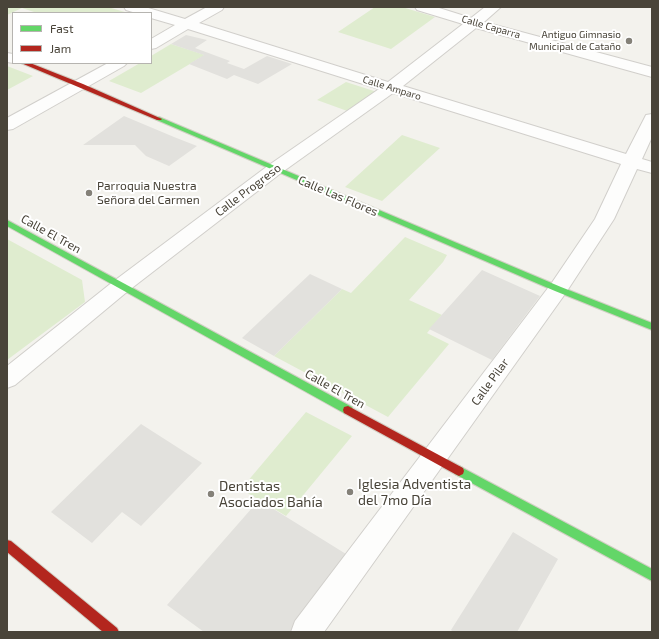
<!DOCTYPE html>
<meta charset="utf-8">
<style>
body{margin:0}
#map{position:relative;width:659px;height:639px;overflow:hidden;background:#f3f2ed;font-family:"Exo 2",sans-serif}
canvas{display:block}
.frame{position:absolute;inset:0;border:8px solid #494439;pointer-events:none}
.legend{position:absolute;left:12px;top:12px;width:140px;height:52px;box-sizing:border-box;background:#fff;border:1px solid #b6b4b0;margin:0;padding:5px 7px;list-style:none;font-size:12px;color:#494439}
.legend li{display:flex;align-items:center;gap:8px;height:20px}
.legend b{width:20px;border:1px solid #b6b4b0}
</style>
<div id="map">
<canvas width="659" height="639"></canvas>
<div class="frame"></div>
<ul class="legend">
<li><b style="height:5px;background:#63d668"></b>Fast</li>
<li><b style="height:5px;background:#b3261e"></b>Jam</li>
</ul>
</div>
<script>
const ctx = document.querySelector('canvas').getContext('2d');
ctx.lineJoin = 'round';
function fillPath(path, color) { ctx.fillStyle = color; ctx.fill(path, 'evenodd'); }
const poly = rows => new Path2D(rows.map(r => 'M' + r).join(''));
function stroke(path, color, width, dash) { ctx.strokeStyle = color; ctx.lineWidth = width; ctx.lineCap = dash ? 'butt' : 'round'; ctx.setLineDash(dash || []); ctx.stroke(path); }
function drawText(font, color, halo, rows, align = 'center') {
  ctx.font = font + ' "Exo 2",sans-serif'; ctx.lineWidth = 4; ctx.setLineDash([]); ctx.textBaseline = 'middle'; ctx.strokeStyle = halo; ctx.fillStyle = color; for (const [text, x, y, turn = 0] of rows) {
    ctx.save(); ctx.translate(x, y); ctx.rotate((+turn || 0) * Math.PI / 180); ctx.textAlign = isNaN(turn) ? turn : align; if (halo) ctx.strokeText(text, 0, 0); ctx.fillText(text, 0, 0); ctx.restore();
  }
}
fillPath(poly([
 [7,7,108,7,128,13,37,13,22,8,7,15],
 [375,7,402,7,435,17,391,49,338,32],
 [171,44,205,55,141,93,109,81,140,63,151,63,151,56],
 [7,66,33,76,7,90],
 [346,82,377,92,350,112,317,100],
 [402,135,440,148,382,201,345,187],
 [405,237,447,255,443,262,409,300,442,315,427,333,449,344,388,417,274,356,342,289,351,293],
 [7,239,82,280,85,302,7,360],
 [306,412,352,436,286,516,241,489]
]), '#dfeccf');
fillPath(poly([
 [186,35,207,40,195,48,230,61,227,63,244,69,267,56,292,64,258,84,234,75,227,79,189,64,204,55,171,44],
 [124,116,174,137,197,146,169,166,146,156,135,145,83,145],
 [482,270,540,296,492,360,429,329],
 [310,274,342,289,274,356,242,338],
 [141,424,202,463,141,526,122,512,92,543,51,512],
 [259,500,346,554,290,632,204,632,167,605],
 [513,532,558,559,517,632,453,632,451,630]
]), '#e2e1dd');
const street = poly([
 [124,7,145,7,185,19,207,7,224,7,222,10,199,23,388,82,463,24,417,10,415,7,436,7,471,18,485,7,501,7,484,22,652,67,652,77,476,28,403,86,626,154,644,119,646,115,652,114,652,137,642,159,652,162,652,173,637,169,614,219,565,294,324,632,291,632,295,621,551,284,595,219,621,164,393,93,281,173,128,291,15,385,7,388,7,366,114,281,269,165,379,89,188,29,156,48,151,49,151,39,175,25,151,18,151,13,136,13,126,10,124,7],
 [7,53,13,54,13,63,15,63,13,63,7,62,7,53],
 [108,63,127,63,124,66,13,129,7,130,7,118,108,63]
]);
const fast = poly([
 [159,117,561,287,652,323,652,330,555,291,157,120,156,119,159,117],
 [7,220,352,407,353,410,352,413,348,414,344,413,7,226,7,220],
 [459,466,652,569,652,581,455,474,454,471,455,468,459,466]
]);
const jam = poly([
 [21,63,30,63,83,84,162,119,161,120,157,120,21,63],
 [348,406,463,468,464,471,463,474,459,476,455,474,344,413,343,410,344,407,348,406],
 [7,540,11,541,117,628,119,632,103,632,7,552,7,540]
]);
stroke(street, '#d1cfcb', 2);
stroke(fast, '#d2cfc4', 2);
stroke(jam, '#d2cfc4', 2);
fillPath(street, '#fdfdfc');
fillPath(fast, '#63d668');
fillPath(jam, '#b3261e');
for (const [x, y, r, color] of [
 [629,41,4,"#848178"],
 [89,193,4,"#848178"],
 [350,492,4,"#848178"],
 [211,494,4,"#848178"]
]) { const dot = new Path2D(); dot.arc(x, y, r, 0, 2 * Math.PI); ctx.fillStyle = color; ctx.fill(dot); stroke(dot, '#fff', 1.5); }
drawText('10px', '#494439', '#fff', [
 ["Calle Caparra",491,27,16],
 ["Calle Amparo",392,88,17]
]);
drawText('10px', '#494439', '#fff', [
 ["Antiguo Gimnasio",621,35],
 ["Municipal de Cataño",621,47]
], 'right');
drawText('12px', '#494439', '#fff', [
 ["Parroquia Nuestra",97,186],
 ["Señora del Carmen",97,200]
], 'left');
drawText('12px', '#494439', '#fff', [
 ["Calle Progreso",248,190,-37],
 ["Calle Las Flores",338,196,23],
 ["Calle El Tren",51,234,29],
 ["Calle Pilar",490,382,-54],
 ["Calle El Tren",335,389,29]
]);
drawText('14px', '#494439', '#fff', [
 ["Iglesia Adventista",358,484],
 ["del 7mo Día",358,500],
 ["Dentistas",219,486],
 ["Asociados Bahía",219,502]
], 'left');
</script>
